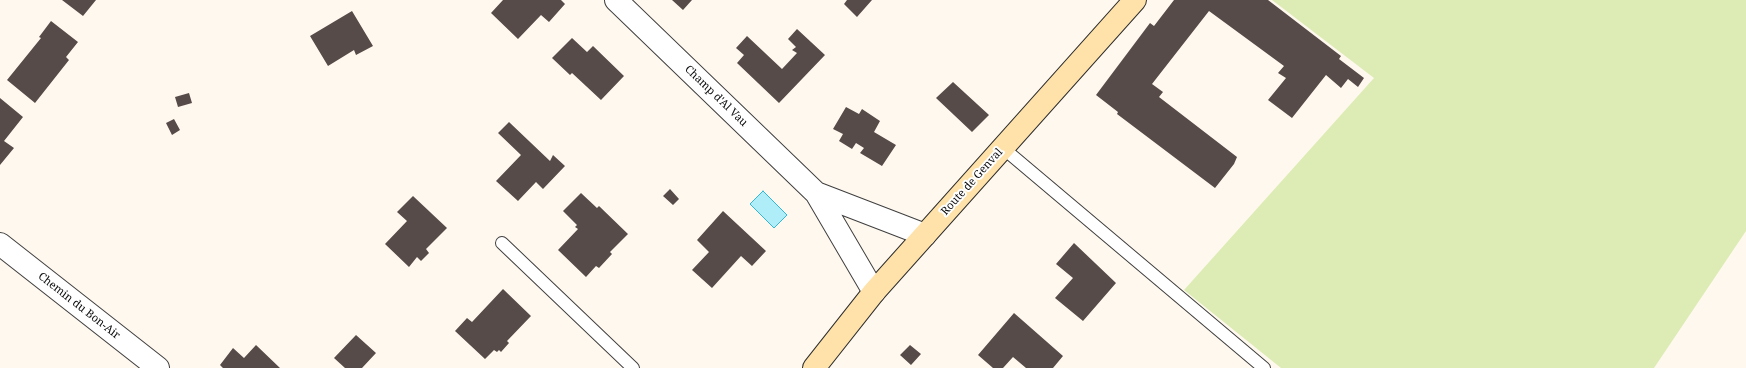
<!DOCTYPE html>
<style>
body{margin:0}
canvas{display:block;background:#fff8ee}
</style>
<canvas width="1746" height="368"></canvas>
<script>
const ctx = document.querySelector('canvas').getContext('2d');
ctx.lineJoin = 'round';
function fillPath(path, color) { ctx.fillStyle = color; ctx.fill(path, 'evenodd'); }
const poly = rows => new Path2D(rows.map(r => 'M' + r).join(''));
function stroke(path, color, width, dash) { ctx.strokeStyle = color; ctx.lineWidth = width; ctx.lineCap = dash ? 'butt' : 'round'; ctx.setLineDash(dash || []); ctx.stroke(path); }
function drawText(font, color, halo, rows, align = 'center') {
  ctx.font = font + ' "Noto Serif",serif'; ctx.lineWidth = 4; ctx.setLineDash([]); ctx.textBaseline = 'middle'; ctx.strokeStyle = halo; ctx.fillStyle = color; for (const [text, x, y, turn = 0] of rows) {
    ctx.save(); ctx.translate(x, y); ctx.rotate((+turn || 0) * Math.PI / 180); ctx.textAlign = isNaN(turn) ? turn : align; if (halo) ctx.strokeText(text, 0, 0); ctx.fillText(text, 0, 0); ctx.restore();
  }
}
fillPath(poly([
 [1272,0,1746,0,1746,231,1654,368,1281,368,1184,290,1374,78]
]), '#ddecb5');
const water = poly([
 [763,191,787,215,774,228,750,204,763,191]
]);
fillPath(water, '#afeef9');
stroke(water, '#32b8d4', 1);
fillPath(poly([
 [62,0,96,0,83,16],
 [503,0,561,0,565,4,549,22,541,15,518,39,491,13],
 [672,0,692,0,683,10],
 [847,0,872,0,857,17,844,4],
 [1174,0,1268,0,1341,56,1339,59,1364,78,1358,87,1348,79,1341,88,1326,75,1292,118,1268,100,1286,78,1278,73,1284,66,1209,11,1152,84,1163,92,1159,97,1237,157,1234,164,1215,188,1117,114,1118,112,1096,95,1150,23,1154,26],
 [352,11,373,46,356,55,354,50,328,66,310,36],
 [51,21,78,42,66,57,69,60,35,103,7,80,41,38,39,37],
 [797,29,825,55,779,103,737,63,744,55,736,48,747,36,782,69,797,53,792,50,796,47,788,39],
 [572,38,587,52,593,46,624,76,601,100,572,73,570,75,552,58],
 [953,82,989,115,972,132,936,98],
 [189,93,192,103,178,107,175,97],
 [0,98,23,117,4,141,14,148,0,165],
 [846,107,859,114,862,109,880,121,874,132,896,145,882,166,860,153,864,148,856,143,852,149,839,141,843,134,833,129],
 [174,119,180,130,172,135,166,123],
 [509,122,550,161,553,155,565,166,543,189,536,182,518,201,496,181,521,155,498,133],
 [670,189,679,199,673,205,663,196],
 [581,193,597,208,599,206,628,234,610,252,612,254,599,268,596,266,586,277,558,250,578,229,575,227,577,225,563,211],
 [413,196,447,228,426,249,429,253,421,261,417,257,409,267,385,244,407,221,397,212],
 [723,211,766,251,752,266,741,256,712,288,692,270,709,252,697,240],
 [1074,243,1116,283,1083,321,1055,298,1073,278,1056,264],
 [503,289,531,316,507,341,509,343,501,352,499,350,497,352,494,350,485,359,455,331,467,318,472,322],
 [1014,313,1063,356,1053,368,1026,368,1013,357,1003,368,993,368,978,355],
 [356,335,376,353,362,368,345,368,334,358],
 [256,345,280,368,223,368,220,365,233,348,244,358],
 [910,345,921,354,911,365,900,355]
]), '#574b49');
const lane = poly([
 [1003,148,1264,368],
 [502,243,633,368]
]);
const street = poly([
 [616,0,816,193,874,292],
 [816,193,925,235],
 [0,244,158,368]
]);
const secondary = poly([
 [814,368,874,292,1135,0]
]);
stroke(lane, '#404040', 14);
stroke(street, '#404040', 24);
stroke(secondary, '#2f2f2f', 24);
stroke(lane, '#fff', 12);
stroke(street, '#fff', 22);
stroke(secondary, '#ffe2a9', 22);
drawText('11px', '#0d0d0d', '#fff', [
 ["Champ d'Al Vau",716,96,44],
 ["Route de Genval",972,182,-48],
 ["Chemin du Bon-Air",79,306,38]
]);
</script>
